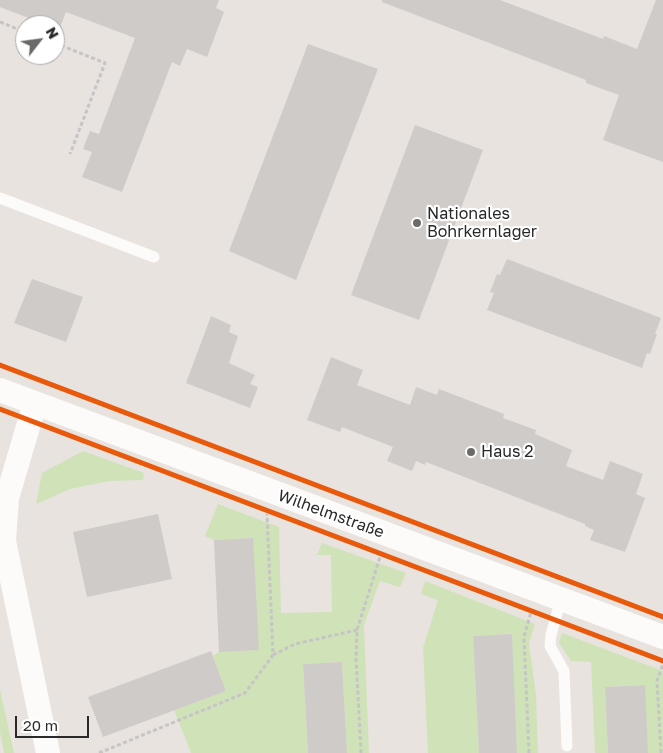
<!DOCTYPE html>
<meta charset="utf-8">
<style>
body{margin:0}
#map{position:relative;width:663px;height:753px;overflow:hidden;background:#e8e3de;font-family:"Golos Text",sans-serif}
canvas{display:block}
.north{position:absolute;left:15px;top:15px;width:50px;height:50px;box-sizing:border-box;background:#fff;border:1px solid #a9a9a9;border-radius:50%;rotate:60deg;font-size:14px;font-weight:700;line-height:20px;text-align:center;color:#292929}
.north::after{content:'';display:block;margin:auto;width:18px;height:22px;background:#6c6a68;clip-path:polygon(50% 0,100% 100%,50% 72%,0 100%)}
.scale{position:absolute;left:15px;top:716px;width:74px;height:22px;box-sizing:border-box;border:2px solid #292929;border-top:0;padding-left:6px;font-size:15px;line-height:18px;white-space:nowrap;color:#292929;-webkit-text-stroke:4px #fff;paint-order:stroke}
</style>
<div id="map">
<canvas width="663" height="753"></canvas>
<div class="north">N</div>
<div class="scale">20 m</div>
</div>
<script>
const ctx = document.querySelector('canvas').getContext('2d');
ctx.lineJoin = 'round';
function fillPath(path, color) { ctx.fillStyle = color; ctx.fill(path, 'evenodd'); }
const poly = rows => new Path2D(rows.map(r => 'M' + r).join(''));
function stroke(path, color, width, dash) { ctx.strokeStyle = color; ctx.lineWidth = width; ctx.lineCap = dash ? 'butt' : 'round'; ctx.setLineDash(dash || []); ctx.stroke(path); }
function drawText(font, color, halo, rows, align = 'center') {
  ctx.font = font + ' "Golos Text",sans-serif'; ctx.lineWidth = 4.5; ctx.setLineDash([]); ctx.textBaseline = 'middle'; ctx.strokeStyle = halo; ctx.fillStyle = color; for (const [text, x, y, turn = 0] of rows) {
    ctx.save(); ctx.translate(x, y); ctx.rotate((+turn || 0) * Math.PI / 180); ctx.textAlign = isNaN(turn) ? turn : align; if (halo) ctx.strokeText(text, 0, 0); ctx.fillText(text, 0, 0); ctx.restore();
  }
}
fillPath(poly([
 [83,451,144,473,143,480,109,481,70,489,36,504,42,473],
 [218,504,279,527,281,613,332,612,331,555,317,555,322,543,406,573,400,587,380,581,364,625,369,753,347,753,342,662,303,664,308,753,191,753,174,710,226,691,213,656,219,652,253,538,214,540,205,536],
 [425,581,535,624,529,643,536,695,538,753,517,753,511,634,473,636,479,753,428,753,423,648,438,600,421,594],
 [562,633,663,671,663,753,648,753,644,685,605,687,608,753,595,753,591,662,571,661,559,643],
 [0,690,14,753,4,753,0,732]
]), '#d0e2b8');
fillPath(poly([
 [0,0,219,0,216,8,224,12,207,57,187,49,180,66,172,62,122,192,82,177,92,152,83,149,90,131,99,134,135,38,66,12,59,30,55,28,55,25,47,25,0,7],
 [382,0,500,0,603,39,604,36,637,49,656,0,663,0,663,162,603,140,619,95,586,83,586,80,382,2],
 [308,44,378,69,296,280,229,251],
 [415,125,483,150,419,320,351,295],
 [507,259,661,318,655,334,657,334,650,354,647,353,642,368,487,310,494,293,490,292,497,274,500,275],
 [32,279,83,297,66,342,14,323],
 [211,316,231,325,229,332,238,336,229,363,255,375,250,384,258,387,250,408,186,383],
 [331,357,363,370,357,385,410,405,416,387,437,395,439,389,504,414,503,418,536,430,535,434,572,450,566,466,603,480,610,461,643,474,636,494,645,498,625,552,590,540,594,530,585,526,585,524,426,462,425,465,416,461,412,471,387,461,393,447,342,427,340,432,307,420],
 [158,514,172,579,87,597,73,532],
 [253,538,259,650,219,652,214,540],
 [512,634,517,753,479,753,473,636],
 [211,651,226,691,103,737,88,697],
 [342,662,347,753,308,753,303,664],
 [645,685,648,753,608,753,605,687]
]), '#cfcbc8');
stroke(poly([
 [0,22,25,32],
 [55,43,105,63,70,154],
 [273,655,295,644,357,630],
 [99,753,245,693,273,655,267,514],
 [361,753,356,657,357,630,380,557],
 [529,753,524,637,531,612],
 [661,753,657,681,663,664]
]), '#c6c5c5', 3, [4, 2.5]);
stroke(poly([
 [0,198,154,257],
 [561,599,551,635,550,646,564,671,567,746]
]), '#fcfbfa', 11);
stroke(poly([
 [0,390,663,637],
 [35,403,7,498,4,541,48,753]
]), '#fcfbfa', 24);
stroke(poly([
 [0,365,663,617],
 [0,409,663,661]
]), '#e8590c', 5);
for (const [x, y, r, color] of [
 [417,223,5,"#6c6a68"],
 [471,452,5,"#6c6a68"]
]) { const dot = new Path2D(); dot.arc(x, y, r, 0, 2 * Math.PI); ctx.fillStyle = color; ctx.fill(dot); stroke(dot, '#fff', 2); }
drawText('16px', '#292929', '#fff', [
 ["Nationales",427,214],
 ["Bohrkernlager",427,232],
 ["Haus 2",481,452]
], 'left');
drawText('16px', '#292929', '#fff', [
 ["Wilhelmstraße",331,514,20]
]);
</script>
